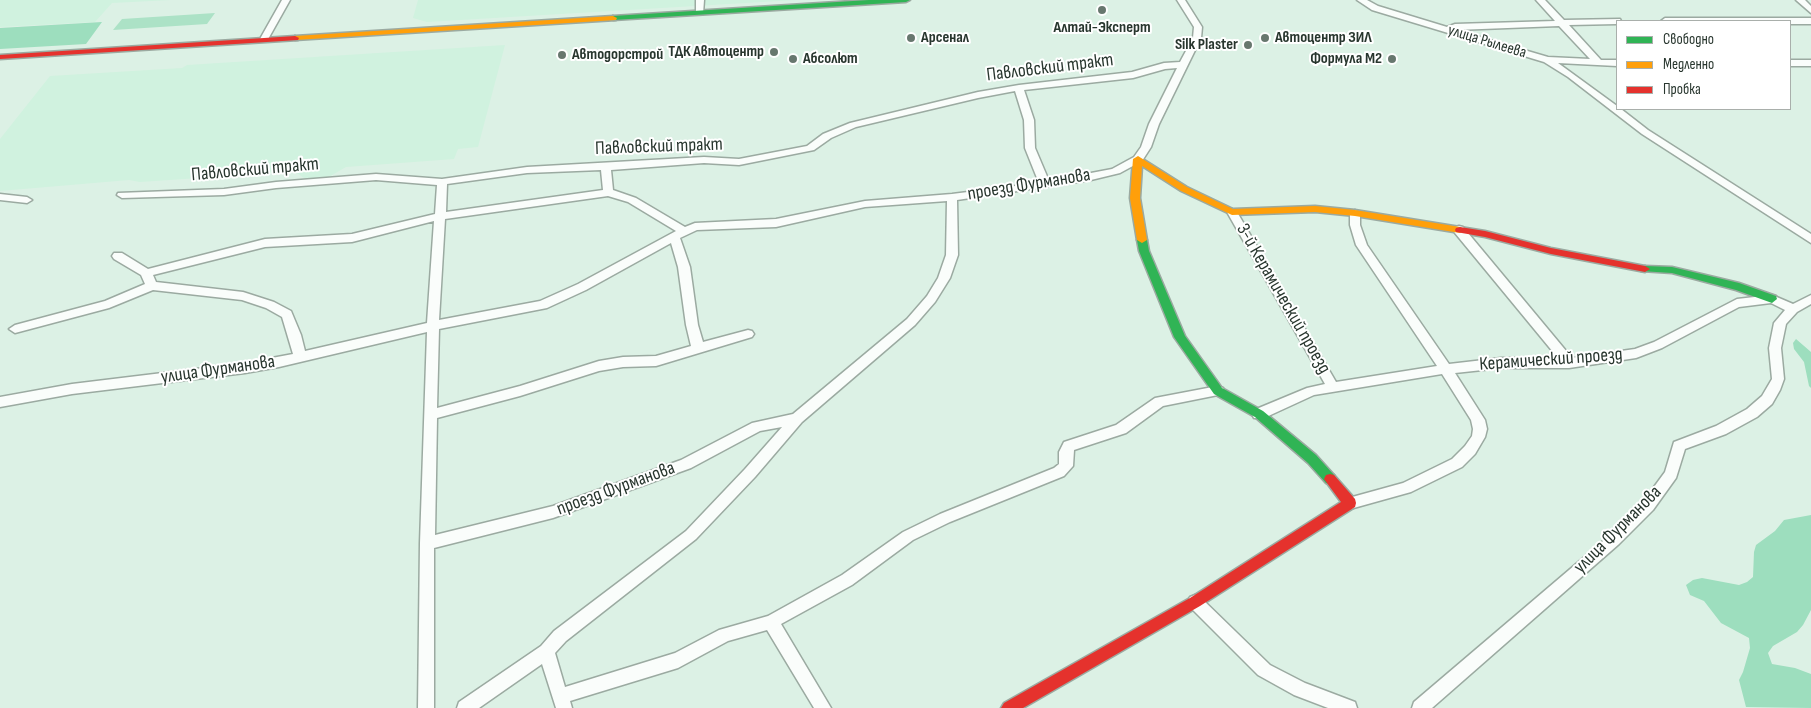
<!DOCTYPE html>
<meta charset="utf-8">
<style>
body{margin:0}
#map{position:relative;width:1811px;height:708px;overflow:hidden;background:#dcf1e5;font-family:"Sofia Sans Condensed",sans-serif}
canvas{display:block}
.legend{position:absolute;left:1616px;top:20px;width:175px;height:90px;box-sizing:border-box;background:#fff;border:1px solid #a9afab;margin:0;padding:6px 9px;list-style:none;font-size:15px;color:#28362e}
.legend li{display:flex;align-items:center;gap:10px;height:25px}
.legend b{width:25px;border:1px solid #a9afab}
</style>
<div id="map">
<canvas width="1811" height="708"></canvas>
<ul class="legend">
<li><b style="height:6px;background:#30b455"></b>Свободно</li>
<li><b style="height:6px;background:#ff9f0a"></b>Медленно</li>
<li><b style="height:6px;background:#e5322d"></b>Пробка</li>
</ul>
</div>
<script>
const ctx = document.querySelector('canvas').getContext('2d');
ctx.lineJoin = 'round';
function fillPath(path, color) { ctx.fillStyle = color; ctx.fill(path, 'evenodd'); }
const poly = rows => new Path2D(rows.map(r => 'M' + r).join(''));
function stroke(path, color, width, dash) { ctx.strokeStyle = color; ctx.lineWidth = width; ctx.lineCap = dash ? 'butt' : 'round'; ctx.setLineDash(dash || []); ctx.stroke(path); }
function drawText(font, color, halo, rows, align = 'center') {
  ctx.font = font + ' "Sofia Sans Condensed",sans-serif'; ctx.lineWidth = 4; ctx.setLineDash([]); ctx.textBaseline = 'middle'; ctx.strokeStyle = halo; ctx.fillStyle = color; for (const [text, x, y, turn = 0] of rows) {
    ctx.save(); ctx.translate(x, y); ctx.rotate((+turn || 0) * Math.PI / 180); ctx.textAlign = isNaN(turn) ? turn : align; if (halo) ctx.strokeText(text, 0, 0); ctx.fillText(text, 0, 0); ctx.restore();
  }
}
fillPath(poly([
 [0,0,171,0,112,3,95,22,0,27],
 [418,0,796,0,427,22,413,18],
 [505,45,478,147,458,149,454,159,346,167,327,178,307,180,294,171,268,173,259,177,247,177,244,175,140,182,129,180,0,191,0,139,50,76,182,68,187,65]
]), '#d0f2df');
fillPath(poly([
 [215,13,207,24,113,30,122,19]
]), '#ace2c6');
fillPath(poly([
 [102,22,86,44,0,49,0,28],
 [1796,339,1811,352,1811,388,1809,386,1804,362,1794,349,1793,343],
 [1811,515,1811,610,1803,625,1797,632,1773,646,1768,653,1772,664,1795,668,1811,674,1811,708,1746,707,1739,680,1743,672,1750,648,1749,638,1721,623,1704,601,1690,595,1686,585,1693,580,1702,578,1739,585,1747,582,1753,577,1754,552,1756,545,1775,531,1784,520]
]), '#9ddebe');
const street = poly([
 [282,0,290,0,267,41,261,41,260,39,282,0],
 [696,0,704,0,703,14,696,12,696,0],
 [1177,0,1185,0,1202,27,1201,38,1159,124,1151,147,1142,161,1120,173,1091,180,957,200,958,255,950,278,935,302,915,325,802,422,755,477,696,539,566,641,555,653,565,687,675,653,719,630,768,616,842,575,903,532,940,514,1054,468,1059,464,1059,452,1064,442,1116,425,1155,398,1218,386,1223,388,1224,391,1223,394,1163,406,1126,433,1074,450,1073,466,1064,476,950,522,913,540,852,585,781,624,831,708,814,708,767,630,728,641,678,668,570,701,572,708,556,708,542,664,479,708,457,708,459,702,541,646,554,631,686,531,745,469,782,427,760,431,691,468,553,518,434,548,434,708,418,708,420,543,427,332,279,367,245,373,72,394,0,407,0,397,72,384,245,363,293,354,282,317,266,308,242,300,153,290,109,308,15,333,9,329,15,325,105,301,145,284,141,275,114,259,112,256,114,253,122,253,148,269,265,239,352,234,435,214,437,185,376,180,276,188,224,195,122,198,117,195,118,193,224,189,276,182,376,174,442,179,527,167,704,157,739,159,807,146,823,134,850,123,978,92,1019,85,1132,72,1164,63,1180,62,1193,38,1194,27,1177,0],
 [1177,68,1149,124,1141,147,1134,157,1112,169,1049,181,1035,148,1034,120,1024,90,1133,78,1165,69,1177,68],
 [1015,91,1024,120,1025,148,1039,183,952,194,865,201,776,219,695,223,685,227,636,198,613,190,611,170,704,163,739,165,814,150,831,138,856,127,978,98,1015,91],
 [601,170,603,190,446,212,447,184,527,173,601,170],
 [608,196,628,202,676,231,578,284,540,301,439,320,445,219,608,196],
 [947,201,946,255,938,278,927,296,907,319,793,414,752,423,681,460,553,506,435,535,437,418,520,396,599,371,623,367,656,366,752,337,754,334,752,331,748,330,703,342,698,325,690,267,680,238,697,230,776,227,865,207,947,201],
 [434,221,427,323,305,351,301,335,291,311,274,302,243,292,156,282,153,275,265,247,352,242,434,221],
 [671,243,678,267,686,325,691,346,656,356,623,357,599,361,520,386,437,408,439,329,547,308,586,290,671,243],
 [1357,0,1367,0,1378,6,1447,27,1455,24,1555,21,1536,0,1545,0,1564,20,1620,19,1621,21,1617,21,1617,24,1569,25,1601,60,1617,60,1617,66,1558,63,1617,106,1617,109,1621,109,1648,130,1811,234,1811,243,1642,134,1568,77,1544,62,1372,10,1357,0],
 [1559,26,1590,59,1548,57,1456,30,1559,26],
 [1796,0,1805,0,1811,6,1811,13,1796,0],
 [1665,18,1811,18,1811,24,1790,24,1790,21,1661,21,1665,18],
 [1790,60,1811,60,1811,66,1790,66,1790,60],
 [0,194,27,197,32,200,27,203,0,200,0,194],
 [1232,209,1237,212,1336,382,1437,366,1356,245,1350,225,1350,213,1355,210,1360,213,1360,225,1367,245,1449,364,1501,358,1558,358,1455,233,1453,230,1455,227,1459,226,1463,227,1572,358,1635,349,1654,342,1737,299,1772,295,1793,304,1811,295,1811,304,1797,312,1786,324,1781,348,1784,379,1780,390,1772,404,1757,417,1726,434,1685,449,1676,478,1653,510,1619,544,1432,708,1412,708,1414,702,1609,536,1643,502,1665,472,1674,442,1716,426,1747,409,1762,396,1772,379,1769,348,1774,323,1785,310,1771,303,1739,307,1662,348,1636,358,1569,368,1501,368,1455,373,1485,420,1487,429,1485,437,1475,454,1462,467,1411,492,1350,509,1345,507,1343,503,1345,499,1403,483,1452,459,1465,446,1472,436,1473,429,1471,420,1442,374,1314,395,1264,418,1254,418,1252,414,1254,410,1307,388,1325,384,1227,212,1232,209],
 [1195,595,1200,597,1270,665,1305,683,1355,702,1357,708,1328,708,1294,695,1258,675,1190,607,1187,602,1190,597,1195,595]
]);
const fast = poly([
 [869,0,910,0,906,2,613,20,609,18,613,16,869,0],
 [1142,237,1147,240,1149,251,1185,336,1222,388,1263,411,1316,455,1334,475,1336,479,1334,483,1330,484,1326,483,1308,463,1255,417,1214,394,1174,337,1139,251,1137,240,1142,237],
 [1645,266,1672,267,1739,283,1776,296,1777,299,1772,303,1736,290,1672,273,1641,271,1640,269,1645,266]
]);
const slow = poly([
 [613,16,617,18,616,20,295,40,291,38,295,36,613,16],
 [1138,156,1187,187,1233,209,1315,206,1355,210,1460,227,1465,230,1460,233,1355,216,1315,212,1232,215,1181,191,1142,166,1140,198,1147,240,1142,243,1137,240,1130,198,1133,159,1138,156]
]);
const jam = poly([
 [295,36,299,38,298,40,0,59,0,55,295,36],
 [1460,227,1485,231,1551,248,1645,266,1650,269,1645,272,1551,254,1485,237,1456,232,1455,230,1456,228,1460,227],
 [1330,474,1334,475,1355,499,1356,503,1355,507,1200,606,1023,708,1001,708,1004,703,1190,598,1341,502,1324,479,1326,475,1330,474]
]);
stroke(street, '#9baaa1', 3);
stroke(fast, '#9baaa1', 3);
stroke(slow, '#9baaa1', 3);
stroke(jam, '#9baaa1', 3);
fillPath(street, '#fafdfb');
fillPath(fast, '#30b455');
fillPath(slow, '#ff9f0a');
fillPath(jam, '#e5322d');
for (const [x, y, r, color] of [
 [1102,10,5,"#67776e"],
 [911,38,5,"#67776e"],
 [1265,38,5,"#67776e"],
 [1248,45,5,"#67776e"],
 [774,52,5,"#67776e"],
 [562,55,5,"#67776e"],
 [793,59,5,"#67776e"],
 [1392,59,5,"#67776e"]
]) { const dot = new Path2D(); dot.arc(x, y, r, 0, 2 * Math.PI); ctx.fillStyle = color; ctx.fill(dot); stroke(dot, '#fff', 2); }
drawText('bold 16px', '#28362e', '#fff', [
 ["Алтай-Эксперт",1102,28,"center"],
 ["Арсенал",921,38],
 ["Автоцентр ЗИЛ",1275,38],
 ["Silk Plaster",1238,45,"right"],
 ["ТДК Автоцентр",764,52,"right"],
 ["Автодорстрой",572,55],
 ["Абсолют",803,59],
 ["Формула М2",1382,59,"right"]
], 'left');
drawText('16px', '#28362e', '#fff', [
 ["улица Рылеева",1487,42,17]
]);
drawText('19px', '#28362e', '#fff', [
 ["Павловский тракт",1050,68,-7],
 ["Павловский тракт",659,147,-2],
 ["Павловский тракт",255,170,-5],
 ["проезд Фурманова",1029,185,-9],
 ["3-й Керамический проезд",1283,299,60],
 ["Керамический проезд",1551,360,-4],
 ["улица Фурманова",218,370,-8],
 ["проезд Фурманова",616,489,-20],
 ["улица Фурманова",1618,530,-45]
]);
</script>
